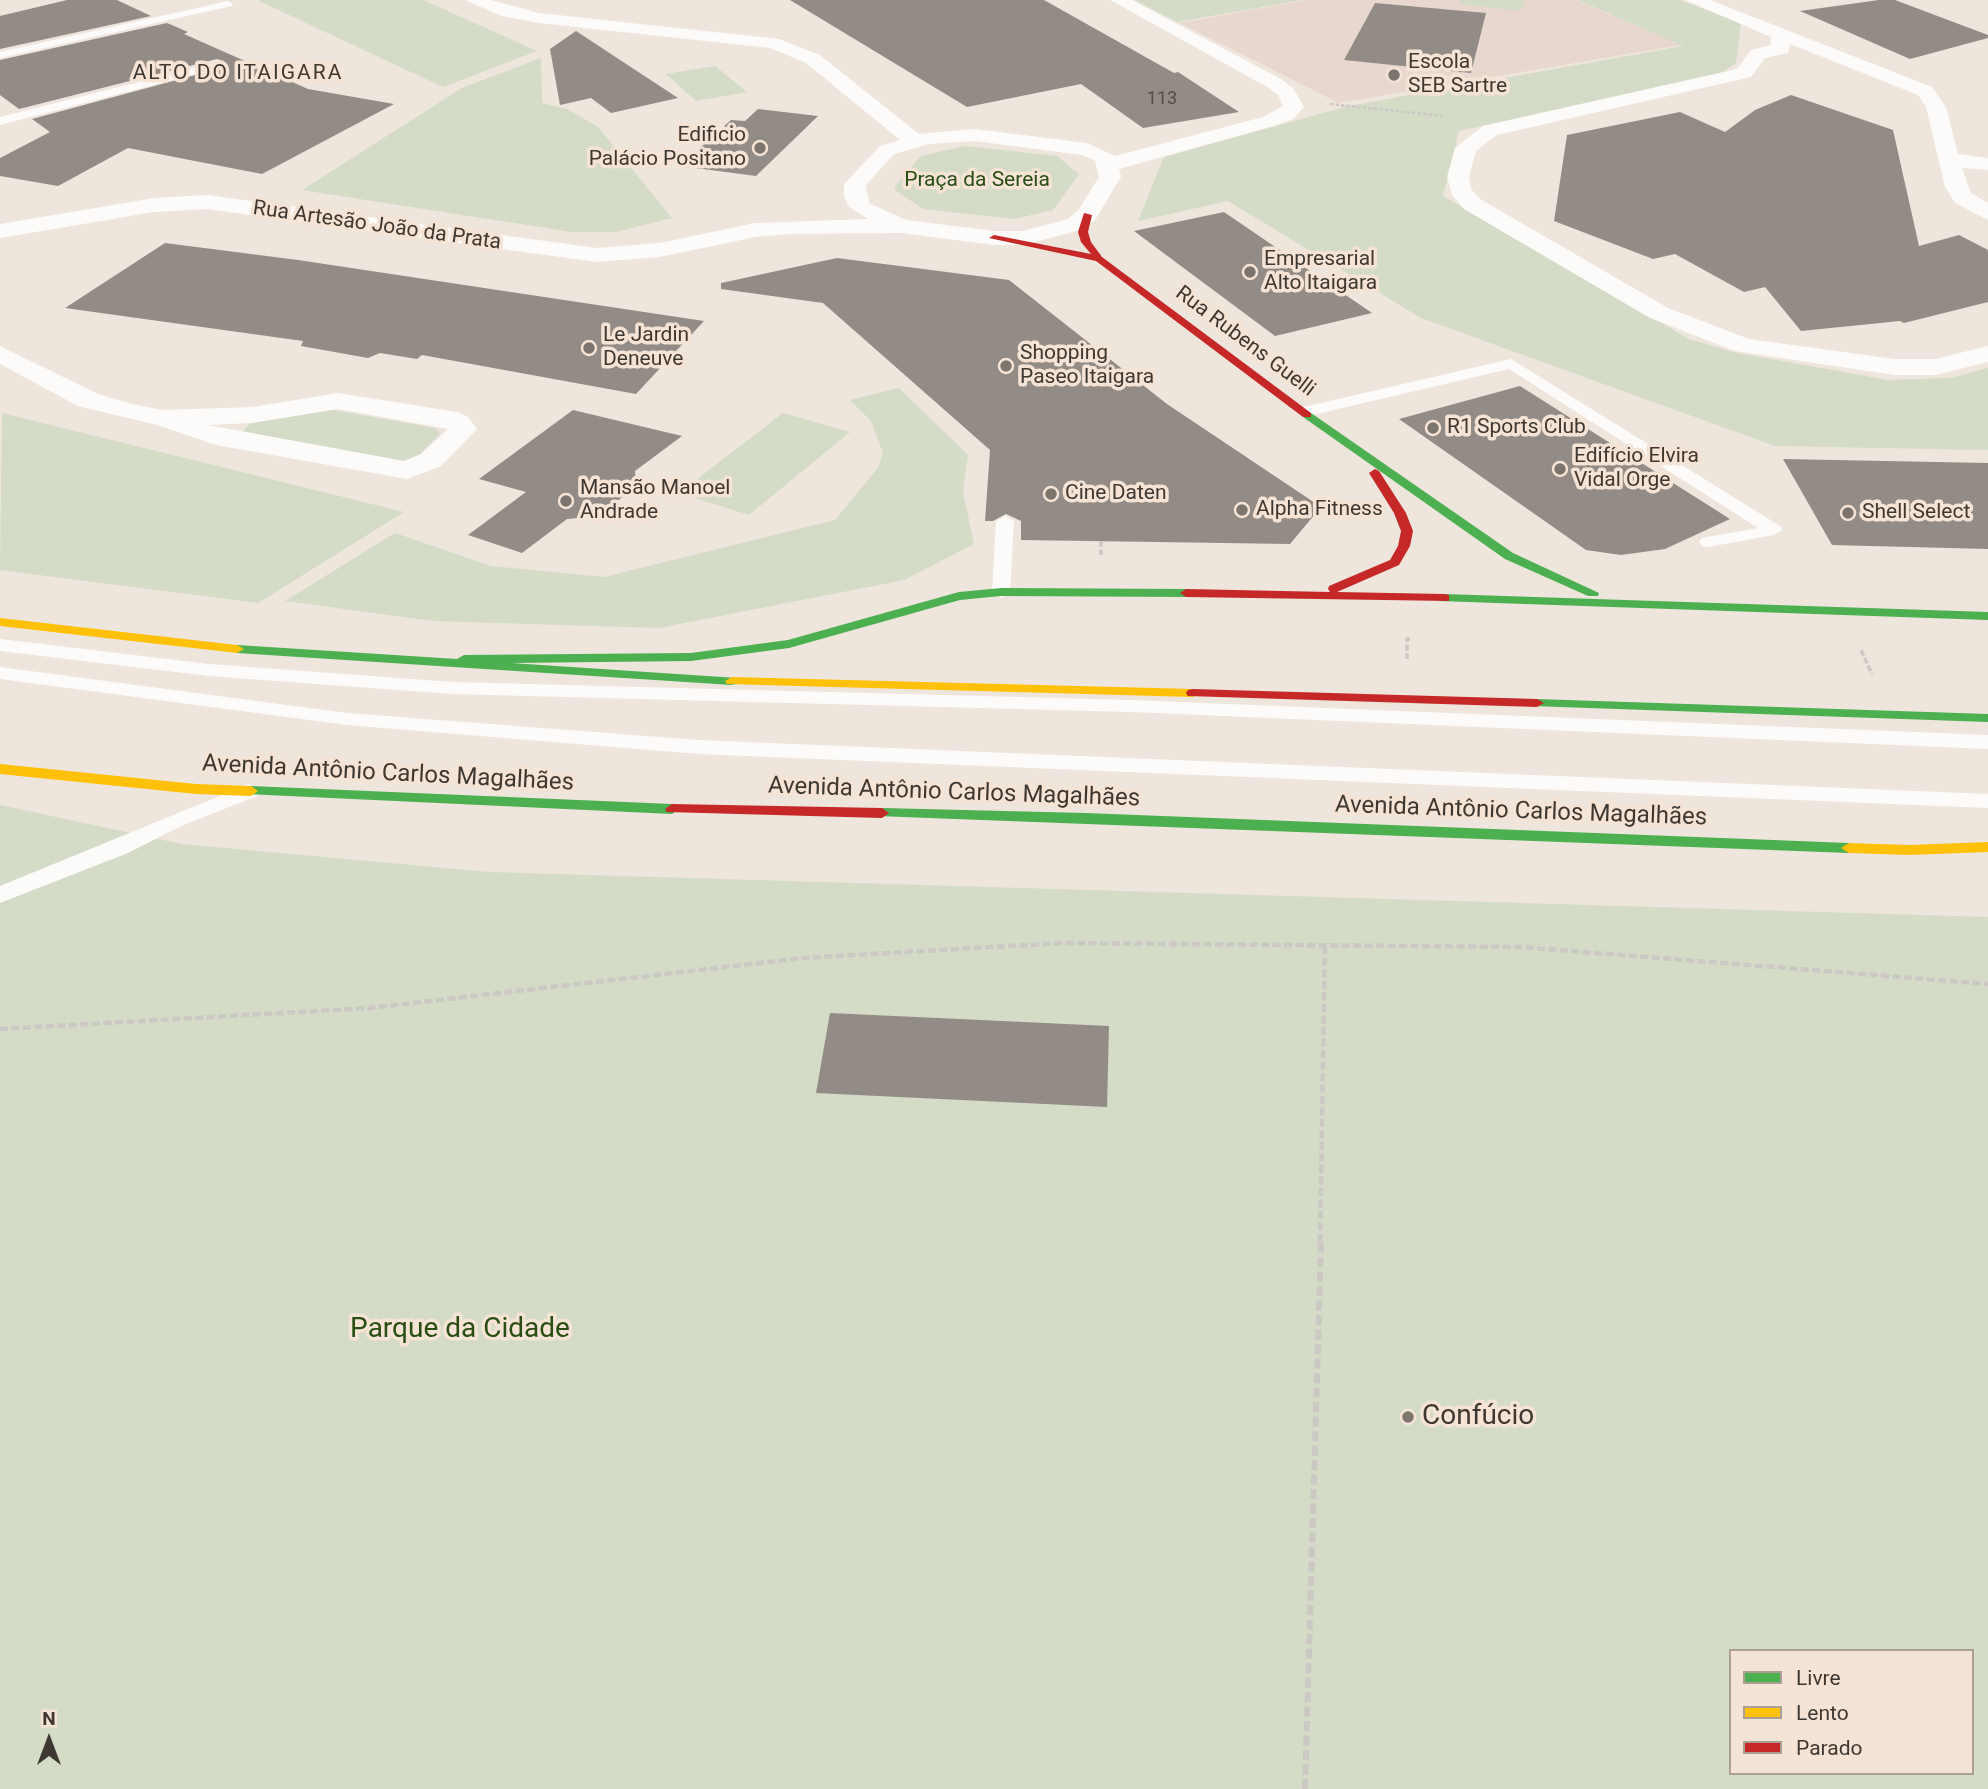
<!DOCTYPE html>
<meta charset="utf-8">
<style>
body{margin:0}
#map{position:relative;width:1988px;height:1789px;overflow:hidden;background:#eee5dc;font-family:Roboto,sans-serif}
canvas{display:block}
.legend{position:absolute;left:1729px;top:1649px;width:245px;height:126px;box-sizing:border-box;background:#f5e4d5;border:2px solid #ac9f94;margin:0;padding:9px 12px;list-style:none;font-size:21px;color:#3f3832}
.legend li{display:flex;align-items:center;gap:14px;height:35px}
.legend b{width:35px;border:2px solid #ac9f94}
.north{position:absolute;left:14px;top:1705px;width:70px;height:70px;-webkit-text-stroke:5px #f5e4d5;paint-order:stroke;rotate:0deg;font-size:19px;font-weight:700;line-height:28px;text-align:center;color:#3f3832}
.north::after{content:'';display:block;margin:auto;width:24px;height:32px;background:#3f3832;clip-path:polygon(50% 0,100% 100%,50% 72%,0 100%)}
</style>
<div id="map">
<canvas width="1988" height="1789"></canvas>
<ul class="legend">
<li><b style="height:9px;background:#4caf50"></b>Livre</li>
<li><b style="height:9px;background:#ffc107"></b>Lento</li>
<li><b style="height:9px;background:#c62828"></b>Parado</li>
</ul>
<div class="north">N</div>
</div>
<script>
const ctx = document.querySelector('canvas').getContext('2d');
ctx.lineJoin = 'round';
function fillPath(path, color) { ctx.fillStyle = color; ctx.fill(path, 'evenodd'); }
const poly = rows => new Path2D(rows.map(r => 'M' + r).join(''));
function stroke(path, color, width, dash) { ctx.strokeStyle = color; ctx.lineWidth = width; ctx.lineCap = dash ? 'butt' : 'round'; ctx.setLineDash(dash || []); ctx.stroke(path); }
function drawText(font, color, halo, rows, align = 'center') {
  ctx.font = font + ' Roboto,sans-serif'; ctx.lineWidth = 7; ctx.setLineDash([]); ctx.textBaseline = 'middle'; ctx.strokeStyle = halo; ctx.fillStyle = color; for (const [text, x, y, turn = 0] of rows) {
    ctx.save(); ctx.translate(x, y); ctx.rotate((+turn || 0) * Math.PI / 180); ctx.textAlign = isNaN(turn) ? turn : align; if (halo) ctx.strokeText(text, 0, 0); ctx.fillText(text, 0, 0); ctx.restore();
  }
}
fillPath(poly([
 [1307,0,1576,0,1681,45,1339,103,1180,23]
]), '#e8d7ce');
fillPath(poly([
 [257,0,423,0,537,51,443,87],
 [1135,0,1302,0,1177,22],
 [1461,0,1525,0,1521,11,1459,4],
 [1578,0,1680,0,1741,23,1736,63,1721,73,1459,131,1443,196,1689,339,1737,353,1888,380,1951,378,1988,368,1988,450,1775,446,1421,318,1228,201,1138,221,1164,157,1348,106,1683,46],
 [541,58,542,103,567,109,598,127,672,218,616,232,572,232,302,190,462,88],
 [715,66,747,92,696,101,666,74],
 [965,146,1057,156,1079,174,1053,210,1014,219,923,209,895,190,895,186,921,156],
 [899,388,968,455,963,492,974,544,904,580,659,628,433,621,285,601,395,533,491,566,604,577,835,520,878,468,883,453,871,421,850,400],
 [328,409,435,428,440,434,416,458,402,462,244,437,243,431,251,423],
 [2,413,404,512,258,603,0,570],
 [783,413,850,432,749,515,679,493],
 [0,805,182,844,489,872,1988,917,1988,1789,0,1789],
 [1731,1651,1972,1651,1972,1773,1731,1773]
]), '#d4dbc7');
fillPath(poly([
 [67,0,117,0,151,16,0,49,0,16],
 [790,0,1044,0,1174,73,1178,72,1239,112,1143,128,1081,84,967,107],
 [1879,0,1895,0,1988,35,1988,38,1910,59,1800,11],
 [1375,3,1486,13,1471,73,1344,60],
 [167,23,188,32,184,34,308,89,394,104,262,174,128,148,58,186,0,176,0,158,50,132,32,119,225,67,224,61,217,59,19,109,0,95,0,60],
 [576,31,678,98,611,113,591,98,560,105,550,49],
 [1791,95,1893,130,1919,246,1959,235,1988,250,1988,302,1904,323,1900,321,1801,331,1765,287,1744,292,1675,254,1653,259,1554,221,1567,135,1680,112,1725,132,1755,110],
 [758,109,818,116,756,176,680,166,731,120,745,121],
 [1224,212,1372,313,1275,336,1134,231],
 [165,243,298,260,704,321,636,394,422,355,417,359,380,353,368,358,301,346,303,341,65,308],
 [837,258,1009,280,1167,404,1321,507,1290,544,1021,540,1021,521,1006,514,993,521,985,521,990,450,823,303,721,289,721,283],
 [1520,386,1730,519,1665,549,1621,555,1586,550,1399,419],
 [573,410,682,436,635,471,636,486,599,516,567,519,522,553,468,535,526,492,479,479],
 [1783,459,1988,463,1988,549,1832,545],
 [830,1013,1109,1026,1107,1107,816,1093]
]), '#938c86');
stroke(poly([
 [1330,104,1443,116]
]), '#ccc8c4', 2.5, [3.5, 2]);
stroke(poly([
 [1101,541,1101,555],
 [1861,650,1872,674],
 [1407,659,1407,639,1410,639]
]), '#ccc8c4', 3.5, [6, 2.5]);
stroke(poly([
 [0,1029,370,1008,803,958,1061,943,1521,947,1988,984],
 [1320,1242,1325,944]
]), '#ccc8c4', 4.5, [8, 3.5]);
stroke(poly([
 [1305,1789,1321,1240]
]), '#ccc8c4', 6, [10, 4.5]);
fillPath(poly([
 [228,1,233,4,232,6,0,58,0,52,228,1],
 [218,62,222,63,222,67,0,125,0,117,218,62],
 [1511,359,1780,526,1783,530,1774,535,1708,547,1702,546,1699,542,1702,538,1758,528,1509,369,1304,417,1296,412,1304,407,1511,359],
 [1005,516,1014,521,1010,592,1001,598,992,592,996,521,1005,516],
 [0,639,209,664,452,682,1131,700,1988,735,1988,749,1131,712,452,694,209,676,0,651,0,639],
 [0,667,347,713,698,740,1988,794,1988,808,698,754,347,725,0,679,0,667],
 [249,784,260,791,257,796,179,827,128,853,0,903,0,886,249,784]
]), '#fcfbfa');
fillPath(poly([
 [465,0,491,0,539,13,779,39,820,55,919,134,975,129,1087,143,1115,156,1263,117,1283,106,1278,95,1267,87,1110,0,1132,0,1281,79,1293,88,1304,107,1293,119,1277,125,1119,169,1121,177,1095,220,1084,229,1024,245,994,245,901,233,790,234,755,237,660,257,597,262,207,209,154,212,0,238,0,224,154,198,207,195,597,248,660,243,755,223,868,219,849,207,844,196,844,184,880,146,900,140,806,63,770,48,539,23,502,16,465,0],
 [975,141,1082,155,1095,161,1099,177,1078,211,1068,219,1023,231,994,231,906,220,869,203,866,185,894,154,929,144,975,141],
 [1685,0,1710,0,1932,87,1946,107,1958,154,1988,158,1988,170,1962,168,1971,193,1988,203,1988,220,1955,203,1945,187,1926,107,1918,95,1790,44,1788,53,1765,58,1751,77,1497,135,1476,151,1469,177,1471,189,1480,199,1668,308,1749,339,1894,359,1935,359,1988,346,1988,362,1935,375,1894,375,1735,351,1650,318,1464,209,1452,195,1447,177,1455,148,1483,126,1737,69,1751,50,1771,45,1771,37,1685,0],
 [0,346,98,394,132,404,163,410,252,407,338,393,457,412,468,417,477,429,441,466,407,479,216,445,157,425,78,406,0,364,0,346],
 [338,409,448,429,421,454,404,461,208,425,252,423,338,409]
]), '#fcfbfa');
fillPath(poly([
 [1303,413,1311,413,1513,553,1599,593,1598,596,1588,596,1505,559,1303,417,1303,413],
 [1001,588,1186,589,1192,593,1186,597,1001,596,960,600,789,648,691,661,511,663,737,678,739,681,732,685,237,653,230,649,237,645,457,659,464,655,691,653,788,640,959,592,1001,588],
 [1444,594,1988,612,1988,620,1439,601,1439,595,1444,594],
 [1537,699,1988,714,1988,722,1532,706,1530,703,1537,699],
 [251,786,672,804,679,809,672,814,246,794,244,791,251,786],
 [882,808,1086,813,1849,843,1857,848,1849,853,877,816,875,813,877,810,882,808]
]), '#4caf50');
fillPath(poly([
 [0,618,237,645,244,649,237,653,0,626,0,618],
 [732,677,1193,689,1200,693,1193,697,727,684,725,681,732,677],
 [0,764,196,784,251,786,258,791,251,796,196,794,0,774,0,764],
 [1988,842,1988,852,1909,855,1849,853,1841,848,1849,843,1909,845,1988,842]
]), '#ffc107');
fillPath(poly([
 [1084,213,1092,215,1088,232,1091,242,1102,257,1311,413,1311,417,1303,417,1096,261,989,238,994,235,1091,254,1081,242,1078,232,1084,213],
 [1375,469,1379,471,1406,513,1413,531,1410,546,1399,565,1337,592,1444,594,1449,595,1449,601,1186,597,1180,593,1186,589,1330,592,1328,589,1329,586,1390,560,1398,546,1401,531,1394,513,1369,473,1375,469],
 [1193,689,1537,699,1544,703,1537,707,1188,696,1186,693,1188,690,1193,689],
 [672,804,882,808,889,813,882,818,667,812,665,809,672,804]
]), '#c62828');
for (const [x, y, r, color] of [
 [1394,75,7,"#7c756e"],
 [760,148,7,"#7c756e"],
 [1250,272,7,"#7c756e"],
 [589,348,7,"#7c756e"],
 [1006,366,7,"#7c756e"],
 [1433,428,7,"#7c756e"],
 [1560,469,7,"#7c756e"],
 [1051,494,7,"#7c756e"],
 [566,501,7,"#7c756e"],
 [1242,510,7,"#7c756e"],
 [1848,513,7,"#7c756e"],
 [1408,1417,7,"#7c756e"]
]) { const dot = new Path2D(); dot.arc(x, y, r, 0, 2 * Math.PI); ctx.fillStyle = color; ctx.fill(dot); stroke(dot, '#f5e4d5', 2.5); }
drawText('18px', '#544d47', null, [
 ["113",1162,99]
]);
drawText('21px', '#3f3832', '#f5e4d5', [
 ["Escola",1408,63],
 ["SEB Sartre",1408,87],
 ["Edificio",746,136,"right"],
 ["Palácio Positano",746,160,"right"],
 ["Empresarial",1264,260],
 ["Alto Itaigara",1264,284],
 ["Le Jardin",603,336],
 ["Deneuve",603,360],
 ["Shopping",1020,354],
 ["Paseo Itaigara",1020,378],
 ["R1 Sports Club",1447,428],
 ["Edifício Elvira",1574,457],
 ["Vidal Orge",1574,481],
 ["Mansão Manoel",580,489],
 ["Andrade",580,513],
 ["Cine Daten",1065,494],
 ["Alpha Fitness",1256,510],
 ["Shell Select",1862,513]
], 'left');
ctx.letterSpacing = '2px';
drawText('21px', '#3f3832', '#f5e4d5', [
 ["ALTO DO ITAIGARA",238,74]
]);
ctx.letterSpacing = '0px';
drawText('21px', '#284e14', '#f5e4d5', [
 ["Praça da Sereia",977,181]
]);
drawText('21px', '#3f3832', '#f5e4d5', [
 ["Rua Artesão João da Prata",377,226,8],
 ["Rua Rubens Guelli",1245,342,37]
]);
drawText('24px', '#3f3832', '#f5e4d5', [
 ["Avenida Antônio Carlos Magalhães",388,774,3],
 ["Avenida Antônio Carlos Magalhães",954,793,2],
 ["Avenida Antônio Carlos Magalhães",1521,812,2]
]);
drawText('28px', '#284e14', '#f5e4d5', [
 ["Parque da Cidade",460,1330]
]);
drawText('28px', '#3f3832', '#f5e4d5', [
 ["Confúcio",1422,1417]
], 'left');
</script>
